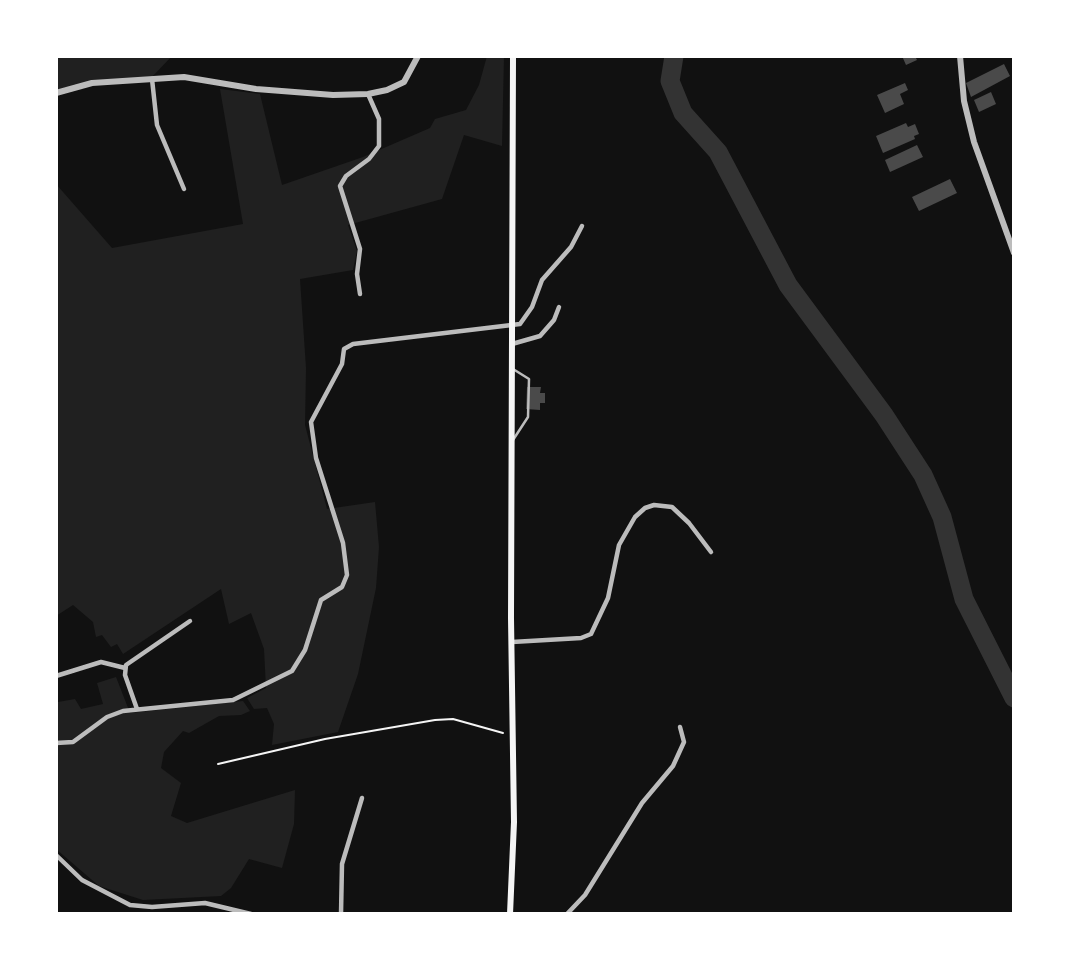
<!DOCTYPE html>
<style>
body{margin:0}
#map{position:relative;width:1070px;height:970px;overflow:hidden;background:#111;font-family:"Alegreya Sans",sans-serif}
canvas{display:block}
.frame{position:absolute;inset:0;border:58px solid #fff;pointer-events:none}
</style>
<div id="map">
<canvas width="1070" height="970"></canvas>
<div class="frame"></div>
</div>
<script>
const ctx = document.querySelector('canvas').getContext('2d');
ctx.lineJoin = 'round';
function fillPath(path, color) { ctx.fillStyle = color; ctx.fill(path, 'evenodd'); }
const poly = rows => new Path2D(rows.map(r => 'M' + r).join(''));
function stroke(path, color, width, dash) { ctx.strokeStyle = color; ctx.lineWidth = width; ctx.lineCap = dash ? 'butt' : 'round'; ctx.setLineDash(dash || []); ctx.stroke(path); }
fillPath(poly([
 [56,56,172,56,151,78,92,83,56,93],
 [487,56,504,56,502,146,464,135,442,199,348,225,357,251,353,270,300,279,306,368,305,425,327,509,375,502,379,547,376,588,358,674,338,732,272,745,274,724,267,708,254,709,247,698,266,688,264,649,251,613,229,624,221,589,123,654,117,644,111,647,102,635,96,637,93,622,73,605,56,616,56,184,112,248,243,224,220,89,260,94,282,185,363,157,430,128,435,119,466,110,479,85],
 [116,677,130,713,243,701,250,711,241,715,219,716,189,733,183,731,164,752,161,768,181,783,171,816,187,823,295,790,294,824,282,868,249,859,231,888,221,896,143,900,99,886,56,849,56,699,58,702,75,699,81,709,103,704,97,683]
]), '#202020');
stroke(poly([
 [674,56,670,81,683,113,718,152,788,285,884,415,923,475,942,517,964,599,1014,698]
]), '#333', 19);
fillPath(poly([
 [902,56,915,56,917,60,906,65],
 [1004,64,1010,76,971,97,966,83],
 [905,83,908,90,900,94,904,104,885,113,877,95],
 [991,92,996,104,979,112,974,100],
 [906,123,908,127,915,124,919,134,914,136,915,139,883,153,876,136],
 [917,145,923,157,890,172,885,160],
 [950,179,957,193,919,211,912,197],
 [527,387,541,387,540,393,545,393,545,403,540,403,540,410,526,409]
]), '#4a4a4a');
stroke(poly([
 [218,764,325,739,435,720,453,719,503,733]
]), '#f5f5f5', 2);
stroke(poly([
 [513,440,528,417,529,379,513,369]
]), '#bcbcbc', 2.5);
stroke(poly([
 [152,79,157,125,184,189],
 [360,294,357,274,360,249,340,186,346,176,369,159,379,146,379,119,368,94],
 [512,344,540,336,554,320,559,307],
 [512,642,581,638,591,634,608,598,619,545,635,517,645,508,654,505,672,507,689,523,711,552],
 [56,676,101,662,125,668],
 [137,709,125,675,126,665,190,621],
 [56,743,73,742,107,717,123,711,233,700,292,671,305,650,321,600,342,587,347,575,343,543,316,458,311,422,342,364,344,349,353,344,520,324,532,307,542,280,571,247,582,226],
 [56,855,82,880,130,905,152,907,205,903,251,914],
 [341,914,342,864,362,798],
 [567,914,585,895,642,803,673,766,684,742,680,727]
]), '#bcbcbc', 4.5);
stroke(poly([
 [960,56,964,101,974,142,1014,253],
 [56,93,92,83,184,77,256,89,333,95,368,94,387,90,404,82,418,56]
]), '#bcbcbc', 6);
stroke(poly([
 [510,914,514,822,511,618,513,56]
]), '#f5f5f5', 6);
</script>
